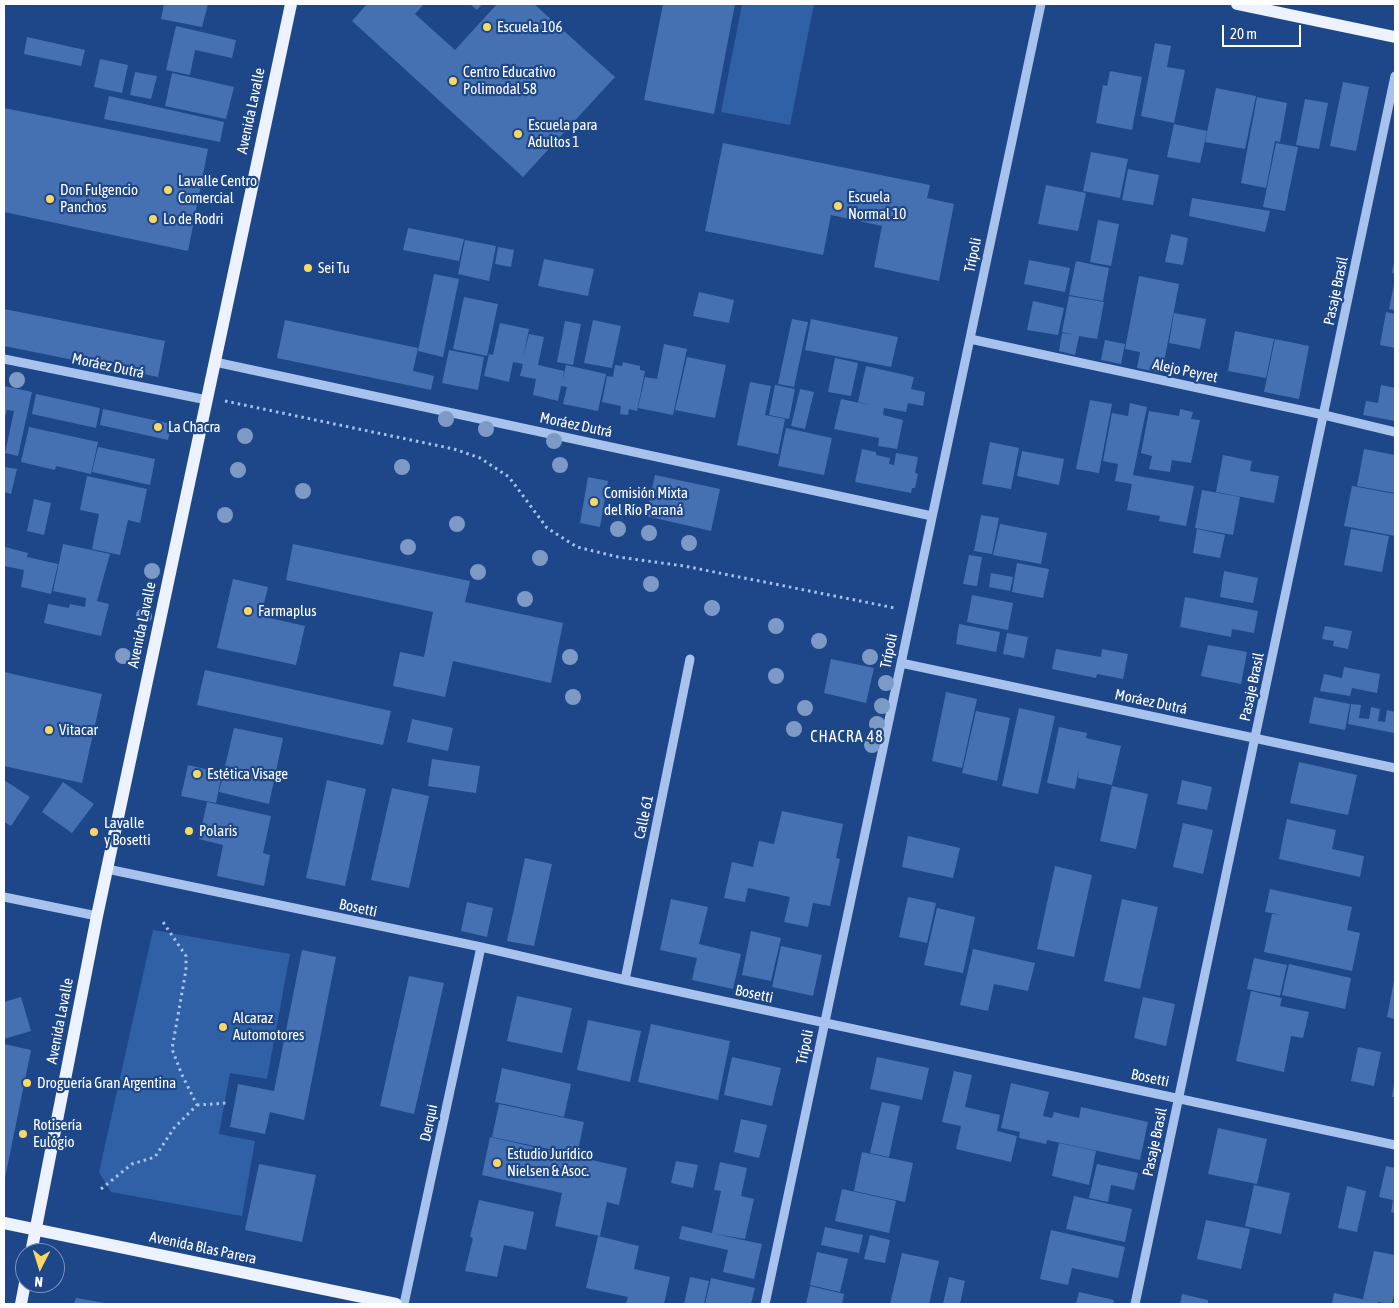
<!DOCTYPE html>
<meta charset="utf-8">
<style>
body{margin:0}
#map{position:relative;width:1399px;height:1308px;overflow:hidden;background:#1d4788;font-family:"Asap Condensed",sans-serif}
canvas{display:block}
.frame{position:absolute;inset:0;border:5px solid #fff;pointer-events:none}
.north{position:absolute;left:15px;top:1243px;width:50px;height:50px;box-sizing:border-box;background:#1d4788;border:1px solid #7791b8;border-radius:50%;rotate:185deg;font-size:14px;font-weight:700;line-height:20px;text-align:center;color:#fff}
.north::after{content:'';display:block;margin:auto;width:18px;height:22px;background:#fbd765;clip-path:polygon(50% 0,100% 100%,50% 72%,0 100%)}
.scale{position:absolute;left:1222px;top:25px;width:79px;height:22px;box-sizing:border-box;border:2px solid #fff;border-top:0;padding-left:6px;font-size:15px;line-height:18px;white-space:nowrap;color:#fff;-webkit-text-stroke:4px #1d4788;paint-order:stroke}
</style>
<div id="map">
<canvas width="1399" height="1308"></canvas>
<div class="frame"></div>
<div class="north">N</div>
<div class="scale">20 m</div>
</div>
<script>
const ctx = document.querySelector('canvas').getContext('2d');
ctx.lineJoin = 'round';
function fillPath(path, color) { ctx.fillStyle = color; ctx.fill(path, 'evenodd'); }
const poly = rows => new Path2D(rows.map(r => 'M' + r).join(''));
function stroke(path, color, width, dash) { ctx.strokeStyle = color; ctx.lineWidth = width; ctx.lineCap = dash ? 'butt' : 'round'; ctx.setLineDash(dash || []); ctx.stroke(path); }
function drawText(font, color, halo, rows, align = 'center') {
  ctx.font = font + ' "Asap Condensed",sans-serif'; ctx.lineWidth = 4.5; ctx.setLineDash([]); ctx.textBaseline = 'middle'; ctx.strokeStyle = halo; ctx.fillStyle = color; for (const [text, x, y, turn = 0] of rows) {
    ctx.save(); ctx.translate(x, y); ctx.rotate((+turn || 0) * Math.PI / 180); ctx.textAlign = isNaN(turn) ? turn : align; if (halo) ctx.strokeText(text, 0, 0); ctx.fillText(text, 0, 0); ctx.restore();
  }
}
fillPath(poly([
 [742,4,814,4,790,125,721,112],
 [153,930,290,954,267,1079,230,1073,219,1134,255,1141,242,1216,111,1192,99,1172]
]), '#3060a6');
fillPath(poly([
 [164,4,208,4,202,27,161,19],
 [367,4,424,4,415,14,455,50,497,4,534,4,615,77,523,177,352,21],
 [470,4,482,4,477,10],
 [663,4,735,4,714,114,644,100],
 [176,26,236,40,232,58,195,50,190,75,166,70],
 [27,37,85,50,81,66,24,54],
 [1155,43,1171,46,1167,67,1185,70,1174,123,1141,116],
 [100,59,128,65,122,93,94,87],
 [1110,71,1142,77,1132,130,1096,123,1103,85,1107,86],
 [135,72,157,76,151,99,130,95],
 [172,73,234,87,226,119,165,106],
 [1343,82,1369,87,1356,151,1330,146],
 [1216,88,1256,96,1245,149,1205,142],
 [109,96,224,122,220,142,104,119],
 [1257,97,1287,103,1280,142,1275,141,1266,188,1241,183],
 [1305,99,1328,103,1319,149,1296,145],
 [4,108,208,149,188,251,4,212],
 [1174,124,1207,131,1200,163,1167,157],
 [723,143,930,185,927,198,954,204,939,281,874,267,882,226,831,215,823,255,705,231],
 [1276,143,1298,147,1285,211,1263,207],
 [1091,152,1128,159,1120,198,1083,191],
 [1128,169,1159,175,1153,205,1122,200],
 [1046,185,1086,193,1078,231,1038,224],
 [1192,198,1270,211,1265,232,1189,216],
 [1098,220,1119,224,1111,266,1090,262],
 [408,228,464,239,459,261,403,250],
 [1171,234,1188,238,1183,265,1165,262],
 [465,240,496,246,489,281,458,274],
 [498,247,514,250,511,267,495,264],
 [544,259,594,269,588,296,538,286],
 [1029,260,1070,268,1065,292,1024,284],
 [1076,261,1109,268,1103,301,1069,295],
 [1394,262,1395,262,1395,274,1392,273],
 [434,274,459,279,443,357,418,351],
 [1139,276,1179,284,1162,373,1137,368,1140,352,1125,349],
 [1394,284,1395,284,1395,310,1389,309],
 [699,292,734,300,729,323,693,316],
 [1069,296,1104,302,1097,339,1079,336,1075,355,1059,351,1062,333,1075,335,1062,332],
 [464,297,498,304,487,356,453,349],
 [1033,301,1064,308,1058,335,1027,330],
 [4,309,165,341,158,377,4,346],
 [1386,312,1395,314,1395,348,1380,345],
 [1174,313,1206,319,1200,349,1169,343],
 [792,319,808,322,794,387,778,384],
 [811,319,898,337,891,367,805,350],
 [285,320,418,348,413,371,434,376,431,390,277,358],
 [593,320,621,326,612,368,584,363],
 [565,321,581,324,573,365,557,362],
 [500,323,529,329,523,358,529,334,544,337,538,365,564,371,563,380,566,365,606,374,598,411,563,404,567,387,561,386,558,401,533,395,536,379,520,376,523,364,513,362,509,382,484,376,489,354,493,355],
 [1235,331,1274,339,1266,378,1228,371],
 [1275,339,1309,346,1299,399,1264,392],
 [1105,340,1125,344,1121,364,1101,360],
 [664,344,687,349,673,415,638,408,645,377,657,379],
 [449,350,484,357,478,390,442,383],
 [687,357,726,365,715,418,675,410],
 [835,358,858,363,851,396,828,392],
 [623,362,640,366,640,370,645,371,637,411,629,409,628,415,620,414,621,406,602,402,607,376,613,377,615,365,622,366],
 [866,366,914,377,911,389,925,392,923,406,908,403,906,412,884,408,883,415,903,420,897,449,878,446,879,438,834,429,841,399,870,405,858,402],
 [750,382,771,386,765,415,785,419,778,454,737,445],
 [775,385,795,389,789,419,769,415],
 [1381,385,1395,388,1395,421,1363,415,1366,401,1378,403],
 [4,386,32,392,18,456,5,453,14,411,7,410,4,420],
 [800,389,814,392,805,429,791,426],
 [36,394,100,408,96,428,32,414],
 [1090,400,1112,404,1099,473,1076,469],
 [1130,403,1147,407,1133,475,1194,486,1186,526,1159,521,1160,516,1127,510,1132,484,1115,481,1118,464,1103,461,1112,413,1128,416],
 [103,409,172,424,168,440,100,425],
 [1180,409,1193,412,1191,419,1200,420,1191,463,1172,460,1170,472,1149,469,1152,456,1141,453,1149,411,1179,416],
 [29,427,98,442,91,474,56,466,55,470,21,462],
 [786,428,832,438,824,475,778,466],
 [990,442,1019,448,1011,489,982,484],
 [98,447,155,459,150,485,92,472],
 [862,449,876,452,876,455,890,458,889,464,894,465,896,453,918,457,915,473,918,474,915,488,912,488,911,493,855,482],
 [1364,449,1395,455,1395,493,1357,486],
 [1022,451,1064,459,1059,485,1017,476],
 [1223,455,1252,461,1250,471,1279,476,1274,503,1216,492],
 [4,467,17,469,11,494,4,492],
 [655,475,720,489,711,531,646,516],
 [87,476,147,489,140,523,128,520,120,555,92,549,99,514,80,510],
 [588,477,608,481,600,527,580,523],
 [1352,486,1395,494,1395,536,1344,526],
 [1202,490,1240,497,1233,535,1195,528],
 [34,499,51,503,44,535,27,531],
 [981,515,999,518,992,554,974,551],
 [1000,524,1047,533,1041,564,993,555],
 [1197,529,1225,535,1220,558,1193,553],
 [1351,529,1389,536,1382,572,1344,565],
 [63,544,110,554,97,601,109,604,101,636,44,623,48,604,69,608,70,604,85,607,86,598,53,591],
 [293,544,470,581,465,602,563,623,551,683,453,661,445,697,393,686,400,652,424,657,433,612,286,580],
 [5,547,28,553,27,557,58,564,51,594,21,587,24,570,4,566],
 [969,555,982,557,977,586,963,584],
 [1017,563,1049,569,1043,598,1012,592],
 [1224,571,1258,578,1253,603,1220,597],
 [991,573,1013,577,1010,591,989,587],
 [233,579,268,587,261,616,305,626,296,665,217,648],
 [972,595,1013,603,1008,630,967,622],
 [1185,597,1258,611,1254,633,1232,629,1231,637,1180,627],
 [959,624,1000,632,996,652,956,644],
 [1325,626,1352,631,1348,649,1333,646,1334,641,1322,639],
 [1007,633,1028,637,1024,658,1003,654],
 [1208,645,1247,652,1241,684,1201,676],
 [1056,649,1101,657,1102,649,1128,654,1123,679,1097,674,1096,678,1052,669],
 [831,659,874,668,866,703,824,693],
 [1344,667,1380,674,1377,693,1352,688,1350,696,1320,691,1324,674,1342,678],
 [205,670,391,711,383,745,197,705],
 [4,672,102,694,82,783,4,766],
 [946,692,977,699,962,768,932,761],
 [1314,697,1350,704,1345,730,1309,723],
 [1351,704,1361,705,1359,718,1369,719,1371,707,1380,709,1378,721,1385,722,1387,710,1395,712,1394,733,1348,724],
 [1019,708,1055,716,1038,794,1002,786],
 [976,711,1010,718,997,781,962,773],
 [412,719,453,728,448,751,407,742],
 [1059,727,1087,733,1086,738,1121,746,1112,785,1078,778,1079,769,1075,789,1047,783],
 [234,728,283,738,269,804,219,792],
 [432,759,480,766,476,793,428,786],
 [1299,762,1357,775,1348,815,1290,803],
 [188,765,222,773,216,803,181,796],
 [4,780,30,797,11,826,4,822],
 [327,780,366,789,345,886,306,878],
 [1182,780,1212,787,1207,810,1177,804],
 [63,782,94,804,72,833,42,812],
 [1112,786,1148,794,1136,849,1100,841],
 [392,788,429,796,409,888,371,880],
 [207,802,271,816,263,853,270,855,264,886,217,876,223,845,199,839],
 [782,811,843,824,836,858,840,859,830,906,813,903,808,927,784,922,790,897,748,888,745,902,724,898,732,862,753,867,759,841,774,844],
 [1287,819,1336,830,1332,849,1364,856,1360,877,1279,859,1283,838,1320,846,1283,838],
 [1183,823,1213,830,1203,874,1173,867],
 [908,836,960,848,953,878,902,867],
 [525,858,552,864,534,946,507,941],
 [1055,866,1092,875,1074,957,1037,949],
 [1270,889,1352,907,1347,930,1360,933,1352,971,1264,952,1272,914,1282,915,1265,912],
 [908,897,936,903,927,943,899,937],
 [671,899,708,907,699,944,741,954,733,989,692,980,697,958,660,950],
 [1122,899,1158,907,1140,989,1104,981],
 [467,902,493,908,487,937,461,931],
 [937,908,975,917,963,973,924,965],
 [751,931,781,938,771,981,742,975],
 [781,946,822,955,813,996,772,987],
 [973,949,1035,963,1028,991,994,984,988,1011,960,1005],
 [302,950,336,957,304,1120,270,1112,265,1134,230,1127,238,1084,274,1091],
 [1254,958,1287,965,1280,996,1247,989],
 [1289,964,1351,978,1345,1009,1282,995],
 [409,976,444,983,414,1114,380,1106],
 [1394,981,1395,981,1395,1019,1387,1017],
 [1251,991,1282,998,1280,1006,1309,1012,1303,1038,1291,1036,1284,1072,1236,1061],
 [517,996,572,1008,562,1053,507,1041],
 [21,997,31,1031,4,1039,4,1002],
 [1143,997,1175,1004,1166,1046,1134,1038],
 [588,1020,641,1031,630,1082,577,1070],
 [651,1024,730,1041,718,1100,638,1082],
 [4,1044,31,1050,5,1178,4,1178],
 [1358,1047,1381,1052,1374,1086,1351,1081],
 [732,1057,781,1068,772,1106,724,1095],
 [877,1057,929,1068,922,1100,870,1089],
 [502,1068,571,1084,564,1117,495,1102],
 [954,1071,972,1075,965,1107,1000,1115,997,1131,1017,1136,1011,1162,956,1149,961,1126,942,1122],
 [1011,1083,1049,1092,1043,1116,1052,1118,1054,1112,1079,1118,1081,1107,1148,1122,1140,1160,1047,1140,1046,1144,1019,1138,1020,1132,1001,1128],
 [1394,1083,1395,1083,1395,1097,1392,1097],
 [882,1102,900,1106,889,1157,870,1153],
 [499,1104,584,1122,577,1155,492,1137],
 [741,1119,767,1125,759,1158,734,1152],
 [1218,1128,1267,1139,1257,1184,1208,1174],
 [490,1137,627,1168,619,1205,607,1202,600,1236,555,1226,562,1193,482,1175],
 [1059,1143,1096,1151,1089,1185,1052,1176],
 [862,1152,913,1163,905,1202,854,1191],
 [676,1161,698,1165,693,1188,671,1183],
 [720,1162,747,1168,741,1196,754,1199,745,1239,715,1234,762,1244,754,1279,723,1272,728,1250,679,1239,682,1226,712,1233,721,1191,714,1190],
 [259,1164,316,1175,302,1242,245,1230],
 [1097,1164,1138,1173,1134,1190,1111,1185,1108,1202,1089,1198],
 [1386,1166,1395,1168,1395,1213,1391,1212,1393,1200,1379,1197],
 [1254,1185,1290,1193,1281,1234,1245,1226],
 [1347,1186,1366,1191,1357,1232,1338,1228],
 [842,1189,896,1201,889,1233,835,1221],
 [1074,1196,1132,1209,1125,1242,1066,1229],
 [479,1200,534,1212,526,1250,504,1245,497,1277,465,1271,473,1238,470,1237],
 [1206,1220,1250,1229,1241,1269,1197,1259],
 [825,1227,863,1235,859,1253,821,1245],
 [1051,1230,1125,1247,1118,1278,1072,1268,1068,1285,1040,1279],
 [870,1235,890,1240,885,1263,864,1259],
 [598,1236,639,1246,634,1269,670,1277,664,1304,626,1304,628,1297,586,1288],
 [1374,1251,1395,1255,1395,1291,1392,1304,1378,1302,1377,1304,1332,1304,1334,1293,1371,1301,1363,1299],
 [817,1252,848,1259,840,1292,810,1285],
 [902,1253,939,1261,929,1304,890,1304],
 [690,1277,709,1281,704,1304,684,1304],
 [949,1277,965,1281,960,1304,943,1304],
 [711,1278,755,1288,751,1304,705,1304],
 [810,1286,844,1294,842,1304,806,1304],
 [1079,1292,1114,1300,1113,1304,1076,1304],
 [1182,1294,1208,1300,1208,1304,1180,1304],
 [76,1298,105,1303,105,1304,74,1304]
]), '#4570b1');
stroke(poly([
 [225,401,454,449,480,458,509,477,547,528,577,547,618,557,684,566,895,608],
 [197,1105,227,1103],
 [101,1189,132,1164,155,1157,174,1128,197,1105,182,1075,172,1049,186,970,186,956,163,922]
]), '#a7c2ec', 3, [2.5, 4]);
stroke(poly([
 [970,339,1324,415,1395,432],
 [4,359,207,400],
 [215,362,932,516],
 [901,663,1395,768],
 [107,869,481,947,625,980,1395,1145],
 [4,897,97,916],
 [625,980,690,659],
 [404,1304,481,947],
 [765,1304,1041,4],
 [1135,1304,1395,76]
]), '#a7c2ec', 9);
stroke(poly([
 [1237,4,1395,37],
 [4,1223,396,1304],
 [31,1253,97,916,291,4],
 [21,1304,25,1283]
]), '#ecf2ff', 12);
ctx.fillStyle = '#7d9ac6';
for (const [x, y] of [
 [17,380],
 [446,419],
 [486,429],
 [245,436],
 [554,441],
 [560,465],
 [402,467],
 [238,470],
 [303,491],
 [225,515],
 [457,524],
 [618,529],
 [649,533],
 [689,543],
 [408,547],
 [540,558],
 [152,571],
 [478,572],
 [651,584],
 [525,599],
 [712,608],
 [144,616],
 [776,626],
 [819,641],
 [123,656],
 [570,657],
 [870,657],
 [776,676],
 [886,683],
 [573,697],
 [882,706],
 [805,708],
 [877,724],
 [794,729],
 [872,745]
]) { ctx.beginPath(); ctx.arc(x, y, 8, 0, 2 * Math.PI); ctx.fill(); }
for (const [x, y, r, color] of [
 [487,27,5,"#fbd765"],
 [453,81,5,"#fbd765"],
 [518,134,5,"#fbd765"],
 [168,190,5,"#fbd765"],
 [50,199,5,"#fbd765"],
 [838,206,5,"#fbd765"],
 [153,219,5,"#fbd765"],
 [308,268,5,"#fbd765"],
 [158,427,5,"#fbd765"],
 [594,502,5,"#fbd765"],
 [248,611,5,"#fbd765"],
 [49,730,5,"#fbd765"],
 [197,774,5,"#fbd765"],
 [189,831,5,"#fbd765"],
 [94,832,5,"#fbd765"],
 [223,1027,5,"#fbd765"],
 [27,1083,5,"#fbd765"],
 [23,1134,5,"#fbd765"],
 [497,1163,5,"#fbd765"]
]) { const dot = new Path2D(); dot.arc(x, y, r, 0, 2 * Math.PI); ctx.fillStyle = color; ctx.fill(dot); stroke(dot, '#1d4788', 2); }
drawText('15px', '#fff', '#1d4788', [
 ["Escuela 106",497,27],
 ["Centro Educativo",463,72],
 ["Polimodal 58",463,89],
 ["Escuela para",528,125],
 ["Adultos 1",528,142],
 ["Lavalle Centro",178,181],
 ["Comercial",178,198],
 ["Don Fulgencio",60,190],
 ["Panchos",60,207],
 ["Escuela",848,197],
 ["Normal 10",848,214],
 ["Lo de Rodri",163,219],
 ["Sei Tu",318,268],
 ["La Chacra",168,427],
 ["Comisión Mixta",604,493],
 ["del Río Paraná",604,510],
 ["Farmaplus",258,611],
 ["Vitacar",59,730],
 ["Estética Visage",207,774],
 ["Lavalle",104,823],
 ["y Bosetti",104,840],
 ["Polaris",199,831],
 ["Alcaraz",233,1018],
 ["Automotores",233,1035],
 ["Droguería Gran Argentina",37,1083],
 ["Rotisería",33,1125],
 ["Eulógio",33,1142],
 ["Estudio Jurídico",507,1154],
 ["Nielsen & Asoc.",507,1171]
], 'left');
drawText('15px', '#fff', '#1d4788', [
 ["Avenida Lavalle",251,111,-78],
 ["Trípoli",973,255,-78],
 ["Pasaje Brasil",1336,291,-78],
 ["Moráez Dutrá",108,366,12],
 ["Alejo Peyret",1185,371,12],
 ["Moráez Dutrá",576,425,12],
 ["Avenida Lavalle",142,625,-78],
 ["Trípoli",889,651,-78],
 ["Pasaje Brasil",1252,687,-78],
 ["Moráez Dutrá",1151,702,12],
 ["Calle 61",644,817,-78],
 ["Bosetti",358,908,12],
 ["Bosetti",754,994,12],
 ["Avenida Lavalle",60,1021,-79],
 ["Trípoli",805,1047,-78],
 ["Bosetti",1150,1078,12],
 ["Derqui",429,1123,-78],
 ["Pasaje Brasil",1155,1142,-78],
 ["Avenida Blas Parera",203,1248,12]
]);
ctx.letterSpacing = '1px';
drawText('16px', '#fff', '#1d4788', [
 ["CHACRA 48",847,737]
]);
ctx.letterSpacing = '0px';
</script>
